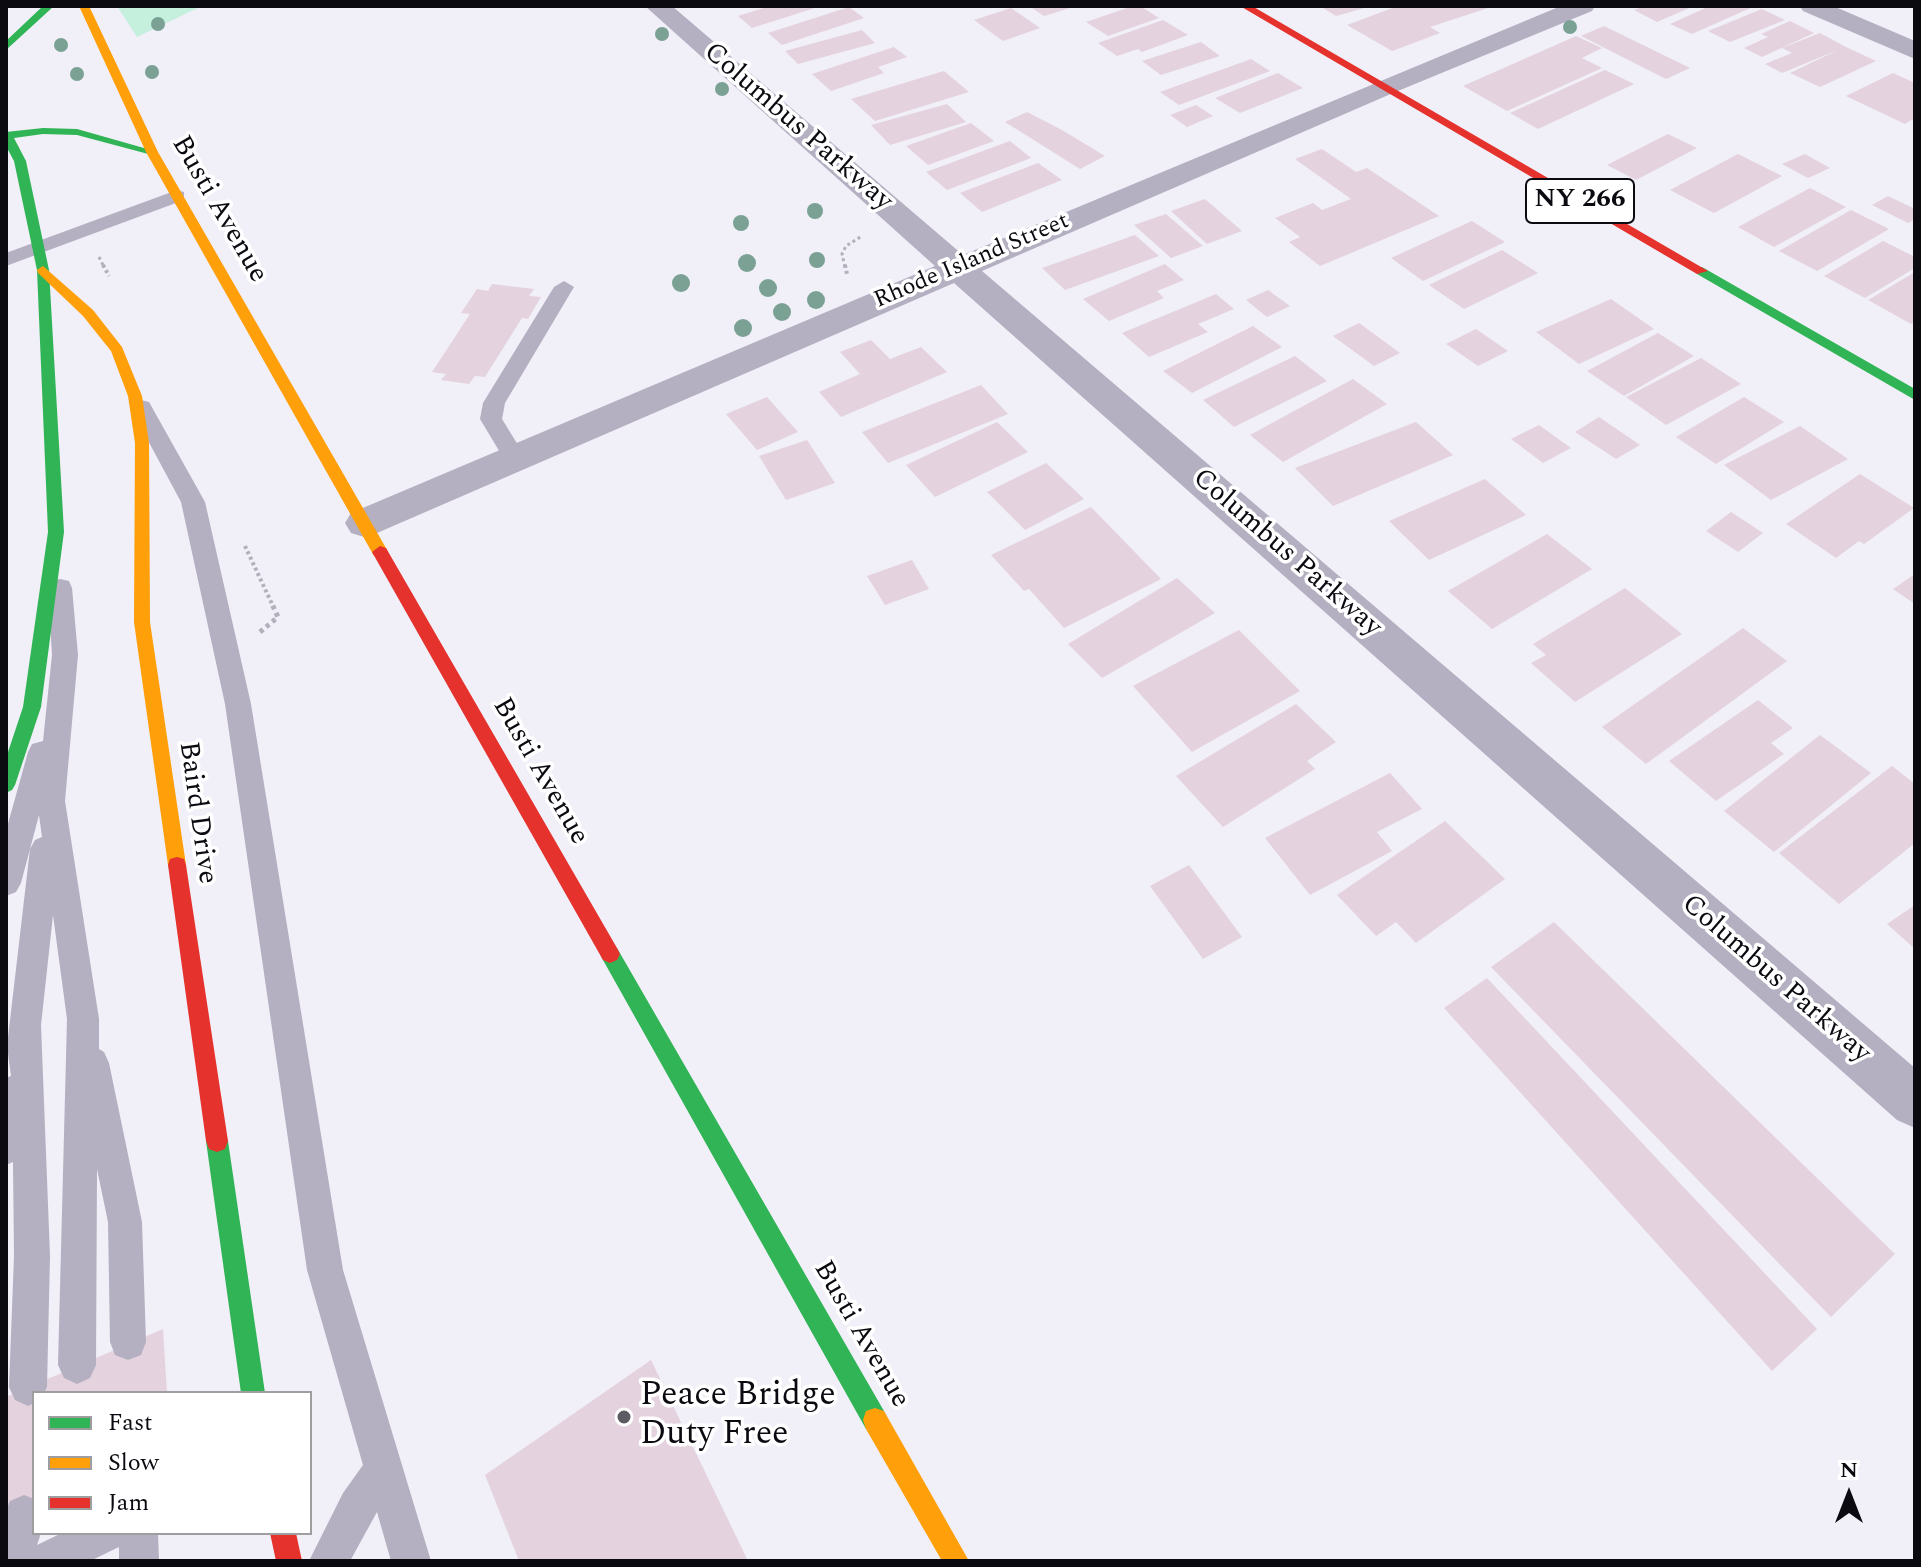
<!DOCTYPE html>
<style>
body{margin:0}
#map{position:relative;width:1921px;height:1567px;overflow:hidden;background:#f1eff8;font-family:Spectral,serif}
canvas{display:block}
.frame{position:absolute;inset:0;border:8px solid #0c0a11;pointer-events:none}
.legend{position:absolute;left:32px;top:1391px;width:280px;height:144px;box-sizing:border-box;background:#fff;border:2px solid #9e9da0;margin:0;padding:10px 14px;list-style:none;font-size:24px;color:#0c0a11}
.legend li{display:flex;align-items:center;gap:16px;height:40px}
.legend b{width:40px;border:2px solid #9e9da0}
.north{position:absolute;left:1809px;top:1455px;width:80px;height:80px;-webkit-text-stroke:6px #fff;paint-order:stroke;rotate:0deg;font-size:22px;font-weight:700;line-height:32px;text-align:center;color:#0c0a11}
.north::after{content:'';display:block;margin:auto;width:28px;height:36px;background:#0c0a11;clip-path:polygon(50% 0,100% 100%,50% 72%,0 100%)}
</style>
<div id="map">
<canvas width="1921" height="1567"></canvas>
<div class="frame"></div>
<ul class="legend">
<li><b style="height:10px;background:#30b455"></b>Fast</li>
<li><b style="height:10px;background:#ff9f0a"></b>Slow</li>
<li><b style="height:10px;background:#e5322d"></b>Jam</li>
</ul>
<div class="north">N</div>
</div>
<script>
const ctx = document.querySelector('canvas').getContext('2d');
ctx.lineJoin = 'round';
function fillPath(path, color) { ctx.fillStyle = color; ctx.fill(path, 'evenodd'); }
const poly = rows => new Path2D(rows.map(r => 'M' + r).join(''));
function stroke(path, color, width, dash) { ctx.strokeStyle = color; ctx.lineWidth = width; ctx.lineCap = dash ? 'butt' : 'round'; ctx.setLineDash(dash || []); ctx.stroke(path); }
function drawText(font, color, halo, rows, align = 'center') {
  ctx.font = font + ' Spectral,serif'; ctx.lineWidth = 7; ctx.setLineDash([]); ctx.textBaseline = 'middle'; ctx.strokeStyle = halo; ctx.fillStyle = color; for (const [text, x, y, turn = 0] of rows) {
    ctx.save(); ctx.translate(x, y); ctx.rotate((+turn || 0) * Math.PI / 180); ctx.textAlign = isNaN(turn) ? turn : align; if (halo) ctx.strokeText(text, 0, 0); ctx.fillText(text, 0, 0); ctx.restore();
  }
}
fillPath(poly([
 [117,6,202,6,137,37]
]), '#c4f0dd');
fillPath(poly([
 [770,6,818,6,818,7,752,28,738,16],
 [1029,6,1073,6,1073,7,1044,16],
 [1133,6,1140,6,1159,18,1108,36,1086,22],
 [1320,6,1368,6,1368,7,1336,16],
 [1398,6,1423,8,1494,6,1430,27,1440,33,1392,51,1347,25],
 [1645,6,1694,6,1657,22,1634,10],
 [1710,6,1755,6,1692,34,1670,24],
 [849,7,864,18,782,45,768,33],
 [1011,8,1040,28,1003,41,974,20],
 [1762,9,1785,20,1730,42,1708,31],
 [1163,20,1188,35,1142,52,1138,49,1117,56,1098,43],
 [1790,21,1814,33,1762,57,1744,48,1768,37,1761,34],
 [1604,26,1690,68,1666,79,1581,36],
 [862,30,875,43,798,64,785,51],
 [1820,33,1846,47,1876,61,1820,87,1790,73,1838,50,1782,73,1765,64,1792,53,1782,48],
 [1576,36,1602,48,1582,58,1602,68,1507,111,1463,86],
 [1201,42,1220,56,1161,75,1142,61],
 [894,47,907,57,878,67,884,73,831,91,812,74],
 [1251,59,1270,71,1179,105,1160,92],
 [1605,70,1634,84,1538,129,1510,113],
 [944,71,969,92,875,121,851,99],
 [1278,73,1303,88,1240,113,1215,98],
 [1893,73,1915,83,1915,118,1905,124,1846,96],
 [947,104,966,122,890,145,871,125],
 [1196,105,1213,116,1187,127,1170,115],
 [1027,112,1062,130,1105,156,1080,169,1005,122],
 [971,123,994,141,928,165,906,146],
 [1668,134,1697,148,1636,180,1607,165],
 [1010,141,1031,158,947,190,926,172],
 [1322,149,1356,172,1367,168,1439,216,1320,266,1289,242,1300,237,1275,218,1313,203,1322,210,1351,199,1295,159],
 [1738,154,1782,176,1714,213,1670,190],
 [1805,154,1830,168,1808,178,1782,164],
 [1038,163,1062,180,982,212,960,193],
 [1810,188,1846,207,1774,247,1738,227],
 [1888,196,1915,209,1915,219,1908,223,1872,205],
 [1205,199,1242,231,1207,244,1171,211],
 [1851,210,1889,229,1817,271,1779,251],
 [1166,214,1203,246,1171,258,1134,225],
 [1472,221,1505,242,1423,281,1391,258],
 [1135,235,1159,256,1065,290,1042,268],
 [1883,241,1915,257,1915,268,1865,298,1824,276],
 [1502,250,1538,273,1464,309,1429,285],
 [1165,264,1184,280,1157,291,1164,298,1109,321,1083,299],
 [1915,272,1915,322,1911,324,1868,300],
 [492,284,534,289,529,296,541,297,528,319,522,318,485,377,475,376,469,384,441,380,446,374,432,372,470,314,461,313,477,289,488,291],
 [1268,290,1290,306,1267,317,1246,300],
 [1216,294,1234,309,1198,324,1208,332,1149,357,1122,333],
 [1611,299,1654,329,1579,364,1536,332],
 [1359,323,1400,353,1374,366,1333,336],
 [1253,326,1282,347,1192,393,1163,371],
 [1476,329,1508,351,1478,366,1446,344],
 [1658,333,1694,356,1624,396,1587,371],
 [871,340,890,359,921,347,947,372,841,417,819,392,860,374,840,352],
 [1295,356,1327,381,1234,427,1203,400],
 [1701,358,1741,384,1666,425,1626,397],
 [1353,379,1387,404,1283,462,1250,435],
 [981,385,1008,414,888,463,862,432],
 [767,397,798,432,757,450,726,414],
 [1744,397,1784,422,1716,464,1676,437],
 [1599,417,1640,445,1616,459,1575,432],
 [997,422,1028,452,935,497,906,465],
 [1416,422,1453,455,1333,506,1295,468],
 [1539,425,1571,448,1543,463,1511,439],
 [1800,426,1848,459,1771,500,1724,465],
 [807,440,835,483,786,500,759,456],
 [1046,463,1084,499,1025,530,987,492],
 [1860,474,1914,508,1864,544,1859,541,1836,558,1786,524],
 [1485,479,1526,515,1429,560,1389,521],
 [1091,507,1161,579,1064,628,1029,589,1024,591,991,555],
 [1731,512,1763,533,1738,552,1706,531],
 [1547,534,1592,569,1492,629,1448,591],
 [912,560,929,589,885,605,867,576],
 [1915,574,1915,604,1893,589],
 [1177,578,1215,613,1102,678,1068,644],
 [1625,588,1682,634,1575,702,1531,663,1546,655,1533,644],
 [1743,628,1787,661,1646,764,1602,727],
 [1239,630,1300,691,1192,752,1133,686],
 [1758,700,1793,728,1771,743,1784,754,1716,801,1669,761],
 [1296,704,1336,742,1307,761,1315,769,1223,827,1176,776],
 [1820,735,1871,773,1774,852,1724,811],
 [1892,766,1915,784,1915,843,1839,904,1779,853],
 [1390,773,1422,809,1377,832,1392,851,1310,895,1265,838],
 [1445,821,1505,879,1416,943,1396,922,1376,936,1337,895],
 [1189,865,1242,937,1203,959,1150,886],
 [1915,905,1915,949,1887,924],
 [1554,922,1895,1254,1831,1317,1491,967],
 [1487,978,1817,1329,1772,1371,1444,1008],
 [163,1329,167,1393,34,1393,34,1511,6,1523,6,1397],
 [651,1360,748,1561,519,1561,485,1475]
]), '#e4d2df');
stroke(poly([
 [99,257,104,267],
 [845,267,842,254,846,246,862,236]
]), '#b3afbc', 3, [3, 3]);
stroke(poly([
 [103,265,109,276],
 [845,265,847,274],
 [245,546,272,604]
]), '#b3afbc', 4, [3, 3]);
stroke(poly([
 [260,632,278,617,271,602]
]), '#b3afbc', 5, [4, 4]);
fillPath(poly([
 [177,190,184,192,184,200,6,266,6,253,177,190],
 [564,281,574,287,505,403,502,419,526,458,523,464,507,464,480,419,483,403,554,287,564,281],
 [141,400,149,402,205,502,251,704,343,1270,431,1561,391,1561,377,1512,350,1561,309,1561,343,1493,363,1465,307,1270,225,704,181,502,130,407,141,400],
 [60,579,69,581,72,588,78,655,65,801,99,1019,99,1049,104,1052,109,1063,142,1222,146,1342,141,1355,128,1360,115,1355,110,1342,108,1222,97,1169,96,1365,90,1378,77,1384,64,1378,58,1365,67,1019,53,915,41,1025,50,1256,47,1387,44,1393,34,1393,34,1403,28,1406,15,1400,9,1387,14,1256,13,1162,6,1165,6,1078,11,1076,7,1046,30,849,35,840,42,837,39,815,21,883,16,892,6,896,6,831,28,752,32,744,43,741,52,655,48,588,51,581,60,579],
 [24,1495,34,1499,34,1533,41,1533,37,1545,62,1533,158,1533,159,1561,119,1561,119,1547,90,1561,6,1561,6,1511,10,1501,24,1495]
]), '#b4afc1');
fillPath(poly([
 [645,6,672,6,963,255,1561,6,1595,6,1592,11,1393,93,982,271,1915,1068,1915,1128,1897,1120,954,283,377,533,364,537,351,533,345,523,351,513,935,266,645,6],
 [1800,6,1833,6,1915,41,1915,59,1803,11,1800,6]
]), '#b4afc1');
fillPath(poly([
 [43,6,54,6,6,50,6,41,43,6],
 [43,128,77,129,158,152,152,155,77,135,43,134,14,138,26,161,49,270,64,532,41,707,15,785,12,790,6,793,6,758,23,707,48,532,37,270,14,161,6,146,6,132,43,128],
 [1702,267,1915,389,1915,400,1697,274,1697,268,1702,267],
 [610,945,617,948,884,1411,887,1420,884,1429,875,1432,866,1429,603,960,600,954,603,948,610,945],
 [217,1130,225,1133,228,1141,265,1393,241,1393,206,1141,209,1133,217,1130]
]), '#30b455');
fillPath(poly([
 [79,6,89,6,158,152,386,548,388,552,386,556,374,556,146,152,79,6],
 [43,266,93,310,122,347,142,396,149,443,150,622,186,865,184,871,177,873,170,871,168,865,134,622,135,443,128,396,111,351,83,316,38,273,37,270,43,266],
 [875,1408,884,1411,969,1561,942,1561,866,1429,863,1420,866,1411,875,1408]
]), '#ff9f0a');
fillPath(poly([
 [1240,6,1252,6,1708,271,1697,274,1240,6],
 [380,546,386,548,617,948,620,954,617,960,610,963,603,960,372,552,380,546],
 [177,857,184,859,186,865,228,1141,225,1149,217,1152,209,1149,206,1141,168,865,170,859,177,857],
 [270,1533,296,1533,302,1561,276,1561,270,1533]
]), '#e5322d');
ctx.fillStyle = '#7aa194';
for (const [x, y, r] of [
 [158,24,7],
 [1570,27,7],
 [662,34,7],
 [61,45,7],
 [152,72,7],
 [77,74,7],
 [722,89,7],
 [815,211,8],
 [741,223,8],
 [817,260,8],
 [747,263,9],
 [681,283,9],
 [768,288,9],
 [816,300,9],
 [782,312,9],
 [743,328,9]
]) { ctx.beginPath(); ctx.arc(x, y, r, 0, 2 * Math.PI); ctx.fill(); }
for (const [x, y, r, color] of [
 [624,1417,8,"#5c5a62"]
]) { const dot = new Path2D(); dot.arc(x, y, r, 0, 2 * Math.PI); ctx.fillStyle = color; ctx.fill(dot); stroke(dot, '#fff', 3); }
drawText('24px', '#0c0a11', '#fff', [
 ["Rhode Island Street",972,262,-23]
]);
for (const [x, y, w] of [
 [1580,201,108]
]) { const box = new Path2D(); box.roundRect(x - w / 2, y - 22, w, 44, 6); ctx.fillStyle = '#fff'; ctx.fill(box); stroke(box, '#0c0a11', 2); }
drawText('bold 26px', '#0c0a11', null, [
 ["NY 266",1580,201]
]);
drawText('28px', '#0c0a11', '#fff', [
 ["Columbus Parkway",797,128,41],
 ["Busti Avenue",218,210,60],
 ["Columbus Parkway",1286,554,41],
 ["Busti Avenue",539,772,60],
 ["Baird Drive",196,813,82],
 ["Columbus Parkway",1775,980,41],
 ["Busti Avenue",860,1335,60]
]);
drawText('34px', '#0c0a11', '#fff', [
 ["Peace Bridge",640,1397],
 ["Duty Free",640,1436]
], 'left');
</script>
